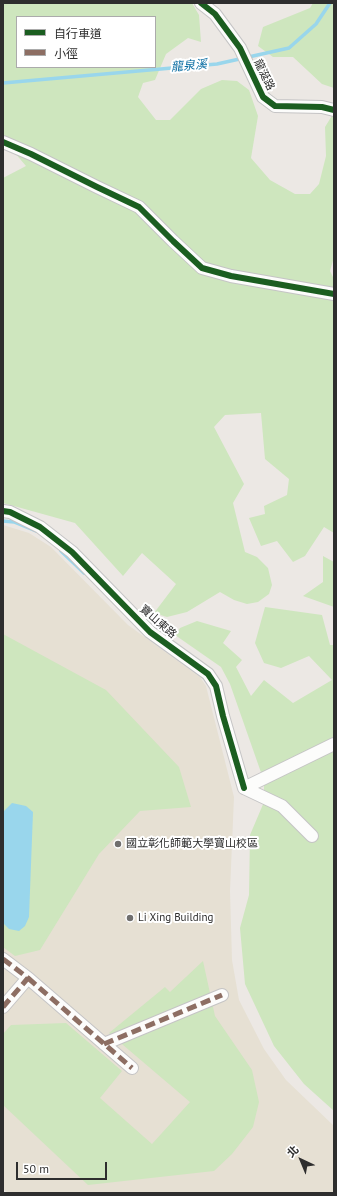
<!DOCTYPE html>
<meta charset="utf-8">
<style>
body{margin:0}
#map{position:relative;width:337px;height:1196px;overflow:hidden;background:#ece8e4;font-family:"PT Sans","Noto Sans TC",sans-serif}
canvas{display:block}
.frame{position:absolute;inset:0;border:4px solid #2e2e2e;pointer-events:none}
.legend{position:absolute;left:16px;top:16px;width:140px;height:52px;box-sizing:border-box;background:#fff;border:1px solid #ababab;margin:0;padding:5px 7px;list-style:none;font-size:12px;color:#2e2e2e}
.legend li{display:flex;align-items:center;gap:8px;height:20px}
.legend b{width:20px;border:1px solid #ababab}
.north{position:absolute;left:281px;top:1140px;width:40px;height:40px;-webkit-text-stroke:3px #fff;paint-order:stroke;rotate:316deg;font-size:11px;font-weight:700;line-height:16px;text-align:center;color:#2e2e2e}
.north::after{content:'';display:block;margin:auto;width:14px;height:18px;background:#2e2e2e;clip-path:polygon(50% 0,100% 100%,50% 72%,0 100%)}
.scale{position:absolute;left:16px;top:1162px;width:91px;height:18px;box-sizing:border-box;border:2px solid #2e2e2e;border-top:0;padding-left:5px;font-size:12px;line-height:14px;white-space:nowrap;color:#2e2e2e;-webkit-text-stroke:3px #fff;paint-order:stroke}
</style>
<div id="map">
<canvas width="337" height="1196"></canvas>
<div class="frame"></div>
<ul class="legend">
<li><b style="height:5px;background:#1b5e20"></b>自行車道</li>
<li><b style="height:5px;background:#8d6e63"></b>小徑</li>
</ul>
<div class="north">北</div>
<div class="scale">50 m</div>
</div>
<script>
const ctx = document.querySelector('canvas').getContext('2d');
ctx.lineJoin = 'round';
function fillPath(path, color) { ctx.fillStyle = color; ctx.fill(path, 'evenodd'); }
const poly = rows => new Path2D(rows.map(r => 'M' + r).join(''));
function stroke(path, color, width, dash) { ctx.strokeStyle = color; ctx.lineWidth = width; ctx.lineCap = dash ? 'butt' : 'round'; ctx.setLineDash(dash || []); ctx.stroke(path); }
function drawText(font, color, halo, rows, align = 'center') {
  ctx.font = font + ' "PT Sans","Noto Sans TC",sans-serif'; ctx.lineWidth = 4; ctx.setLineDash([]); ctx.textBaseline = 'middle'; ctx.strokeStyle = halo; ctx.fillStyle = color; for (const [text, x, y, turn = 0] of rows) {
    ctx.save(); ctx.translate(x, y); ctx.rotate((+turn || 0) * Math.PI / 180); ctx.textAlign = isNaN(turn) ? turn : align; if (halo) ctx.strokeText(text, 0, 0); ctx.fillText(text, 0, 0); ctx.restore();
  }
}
fillPath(poly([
 [3,525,29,533,51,547,128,625,200,677,206,686,234,797,230,891,232,960,239,1000,264,1049,286,1080,334,1126,334,1193,8,1193,3,1189]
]), '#e6e0d3');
fillPath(poly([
 [3,3,192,3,199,15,201,42,188,38,166,54,155,80,143,83,138,97,156,120,170,120,201,89,222,80,237,81,249,90,258,116,251,158,270,180,295,194,310,194,319,184,326,156,325,127,333,114,334,116,334,257,330,271,334,279,334,533,324,527,305,556,293,562,277,541,261,546,249,518,265,514,264,506,287,495,289,479,265,459,261,413,225,415,214,427,244,484,233,503,245,552,257,557,268,568,272,585,269,594,258,602,247,604,234,600,220,592,187,612,167,617,154,613,176,584,142,553,123,576,75,523,3,503,3,178,26,166,3,139],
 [17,17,155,17,155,67,17,67],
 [313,3,334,3,334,88,322,84,293,57,273,57,258,46,263,27,310,8],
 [323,556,334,562,334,607,303,596,323,582],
 [265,607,322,615,330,645,334,645,334,1111,304,1084,274,1046,245,984,240,928,249,895,250,835,264,802,264,781,230,684,221,667,175,635,180,628,197,621,231,631,223,643,242,660,236,667,251,696,264,680,293,703,332,680,309,656,281,668,264,663,255,643],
 [3,634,106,690,179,767,191,807,140,811,99,854,40,950,15,956,3,947],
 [203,961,215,1016,252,1070,259,1102,253,1127,232,1154,214,1171,88,1185,3,1105,3,1034,11,1025,66,1023,122,1071,100,1098,152,1144,190,1102,109,1033,165,987,170,992]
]), '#cee6be');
fillPath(poly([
 [12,803,26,806,33,812,29,917,25,926,19,931,9,929,3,923,3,812]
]), '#99d6ec');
stroke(poly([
 [3,83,217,64,289,48,316,24,330,3],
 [3,521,14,522,36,531],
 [61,551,84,573]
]), '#99d6ec', 3.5);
const minor = poly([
 [201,3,215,14,240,48,263,97,275,106,322,107,334,110],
 [3,142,31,154,97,187,139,207,173,241,202,268,231,276,334,294],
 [3,511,10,512,40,527,72,552,150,632,208,674,216,686,223,716,244,788],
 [244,788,334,744],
 [244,788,282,806,312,836],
 [3,959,28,978,3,1007],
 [28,978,132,1068],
 [104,1044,222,995]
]);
stroke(minor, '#c5c4c5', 14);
stroke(minor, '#fcfcfb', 12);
stroke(poly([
 [3,959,28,978,3,1007],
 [28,978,132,1068],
 [104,1044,222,995]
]), '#8d6e63', 5, [10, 5]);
stroke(poly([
 [201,3,215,14,240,48,263,97,275,106,322,107,334,110],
 [3,142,31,154,97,187,139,207,173,241,202,268,231,276,334,294],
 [3,511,10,512,40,527,72,552,150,632,208,674,216,686,223,716,244,788]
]), '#1b5e20', 6);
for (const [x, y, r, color] of [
 [118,844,4,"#706f6e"],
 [130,918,4,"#706f6e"]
]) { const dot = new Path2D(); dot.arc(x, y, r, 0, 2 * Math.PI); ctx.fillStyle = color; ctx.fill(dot); stroke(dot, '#fff', 1.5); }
drawText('11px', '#2e2e2e', '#fff', [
 ["龍涎路",264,75,64],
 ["寶山東路",158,622,41]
]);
drawText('11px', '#2e2e2e', '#fff', [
 ["國立彰化師範大學寶山校區",126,844],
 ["Li Xing Building",138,918]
], 'left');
drawText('italic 12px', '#0d6fa3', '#fff', [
 ["龍泉溪",189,66,-5]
]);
</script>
